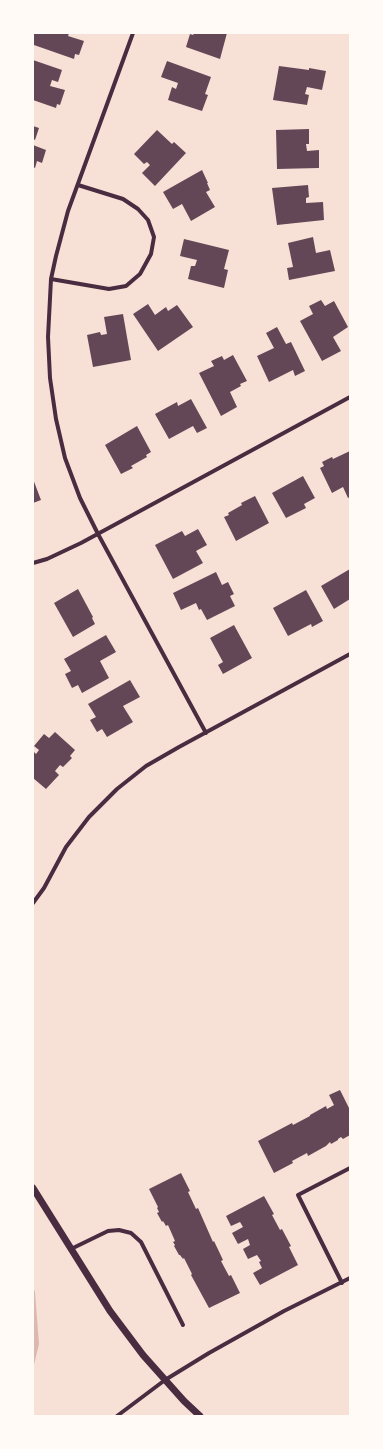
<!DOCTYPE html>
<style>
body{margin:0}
#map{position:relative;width:383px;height:1449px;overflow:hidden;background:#f7e1d7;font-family:"Varela Round",sans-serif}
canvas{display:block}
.frame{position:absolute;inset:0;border:34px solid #fffaf5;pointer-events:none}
</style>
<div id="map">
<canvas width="383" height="1449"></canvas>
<div class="frame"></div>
</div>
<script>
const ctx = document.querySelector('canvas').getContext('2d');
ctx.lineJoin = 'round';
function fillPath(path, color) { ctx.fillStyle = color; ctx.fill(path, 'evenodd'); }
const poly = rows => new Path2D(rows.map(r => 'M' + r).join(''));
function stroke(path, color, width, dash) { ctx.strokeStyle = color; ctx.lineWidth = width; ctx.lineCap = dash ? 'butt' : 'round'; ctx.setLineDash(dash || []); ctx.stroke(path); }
fillPath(poly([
 [33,1287,35,1292,39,1344,33,1369]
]), '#dcb8b0');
fillPath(poly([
 [33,33,69,33,68,36,84,41,79,55,75,54,74,59,34,45,34,42,33,42],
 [194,33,227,33,220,59,186,47,190,34,193,35],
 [33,60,62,70,58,82,52,80,50,86,65,90,60,105,57,104,56,108,33,100],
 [167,61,211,77,205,94,208,95,202,111,168,100,172,87,176,89,178,83,161,77],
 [279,66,309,70,309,68,326,71,322,90,307,87,305,94,309,95,307,105,273,100],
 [33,126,39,128,35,140,33,139],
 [309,129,309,144,306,144,307,151,319,150,319,168,277,169,276,130],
 [157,130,172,144,174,142,186,153,155,186,142,173,150,165,147,162,144,164,134,154],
 [33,145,46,150,42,163,37,161,35,168,33,167],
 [202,170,208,183,207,183,210,190,206,192,215,207,191,221,182,204,173,209,163,192],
 [308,185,309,197,306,198,306,203,323,202,324,220,277,225,272,188],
 [313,237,316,253,330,250,335,271,289,280,287,268,293,267,288,243],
 [184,239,229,250,224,269,228,270,224,288,188,279,191,266,195,266,197,260,180,256],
 [321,300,325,306,334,301,348,327,333,337,341,351,322,361,300,321,313,314,309,306],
 [148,304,155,315,166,307,168,311,177,305,193,327,158,351,133,314],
 [123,314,131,360,93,367,87,335,100,332,101,335,107,334,104,317],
 [277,327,286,344,291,342,305,371,295,376,293,370,269,382,257,356,274,348,266,333],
 [233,355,247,381,240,384,241,386,230,392,237,407,221,416,199,373,214,366,211,361,222,356,224,360],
 [191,399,207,428,197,433,193,426,169,439,155,414,177,402,178,406],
 [137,426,151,452,146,455,147,457,131,466,133,468,121,474,105,445],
 [350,451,350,497,348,498,343,487,332,493,320,468,324,466,322,462,332,457,333,459],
 [303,476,315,498,304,504,306,508,286,518,272,493],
 [33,479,41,500,33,503],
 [255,496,269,523,236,541,224,517,229,515,228,513,242,505,241,503],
 [198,529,207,545,196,551,203,563,173,579,155,545,182,531,185,536],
 [350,569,350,599,334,609,321,586],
 [216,572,222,585,228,582,234,594,230,596,235,606,207,620,201,609,199,610,196,603,181,610,173,593],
 [78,589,93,617,92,618,95,624,73,637,54,603],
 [306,590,323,621,312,627,311,624,288,636,273,608],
 [234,625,252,658,223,674,218,665,223,662,210,638],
 [106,635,116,652,100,661,109,678,82,693,78,685,72,688,65,674,71,671,64,659],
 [130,680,140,697,123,706,133,722,107,737,102,729,97,732,90,720,96,717,88,704],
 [55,732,75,750,70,756,72,758,63,767,60,765,55,771,59,775,46,789,33,778,33,751,36,754,39,750,34,746,44,734,49,738],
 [340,1090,350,1110,350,1135,343,1139,341,1137,338,1139,338,1140,331,1144,330,1142,326,1146,308,1156,307,1153,292,1161,293,1163,274,1173,258,1141,292,1123,293,1125,310,1116,310,1115,326,1106,327,1109,334,1105,329,1095],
 [181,1173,190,1191,188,1192,196,1209,198,1208,213,1242,214,1241,223,1260,221,1261,229,1276,231,1275,240,1293,209,1308,191,1275,192,1274,184,1258,183,1259,180,1255,179,1255,174,1246,175,1245,173,1242,175,1241,168,1225,166,1226,163,1221,162,1222,157,1213,159,1212,157,1208,158,1207,149,1189],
 [264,1196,274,1214,272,1215,280,1230,282,1229,291,1246,289,1247,298,1265,260,1285,253,1273,262,1268,259,1262,261,1261,257,1255,248,1259,243,1249,250,1245,248,1239,238,1244,232,1233,243,1227,240,1222,231,1226,226,1216]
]), '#644757');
stroke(poly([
 [133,33,68,211,56,256,51,279,48,337,50,378,56,419,65,458,80,498,98,534,206,733],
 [51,279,109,289,126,286,140,274,151,254,154,237,148,220,138,209,123,199,78,185],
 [33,563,47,559,81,543,350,397],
 [33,903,44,888,66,847,89,817,117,789,146,766,179,747,350,654],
 [71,1249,108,1231,119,1230,131,1233,141,1242,183,1325],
 [342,1283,298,1195,350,1168],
 [117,1416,165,1380,209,1353,284,1311,350,1278]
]), '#4a2c40', 4);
stroke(poly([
 [33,1188,110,1311,143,1355,184,1401,200,1416]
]), '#4a2c40', 7);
</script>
